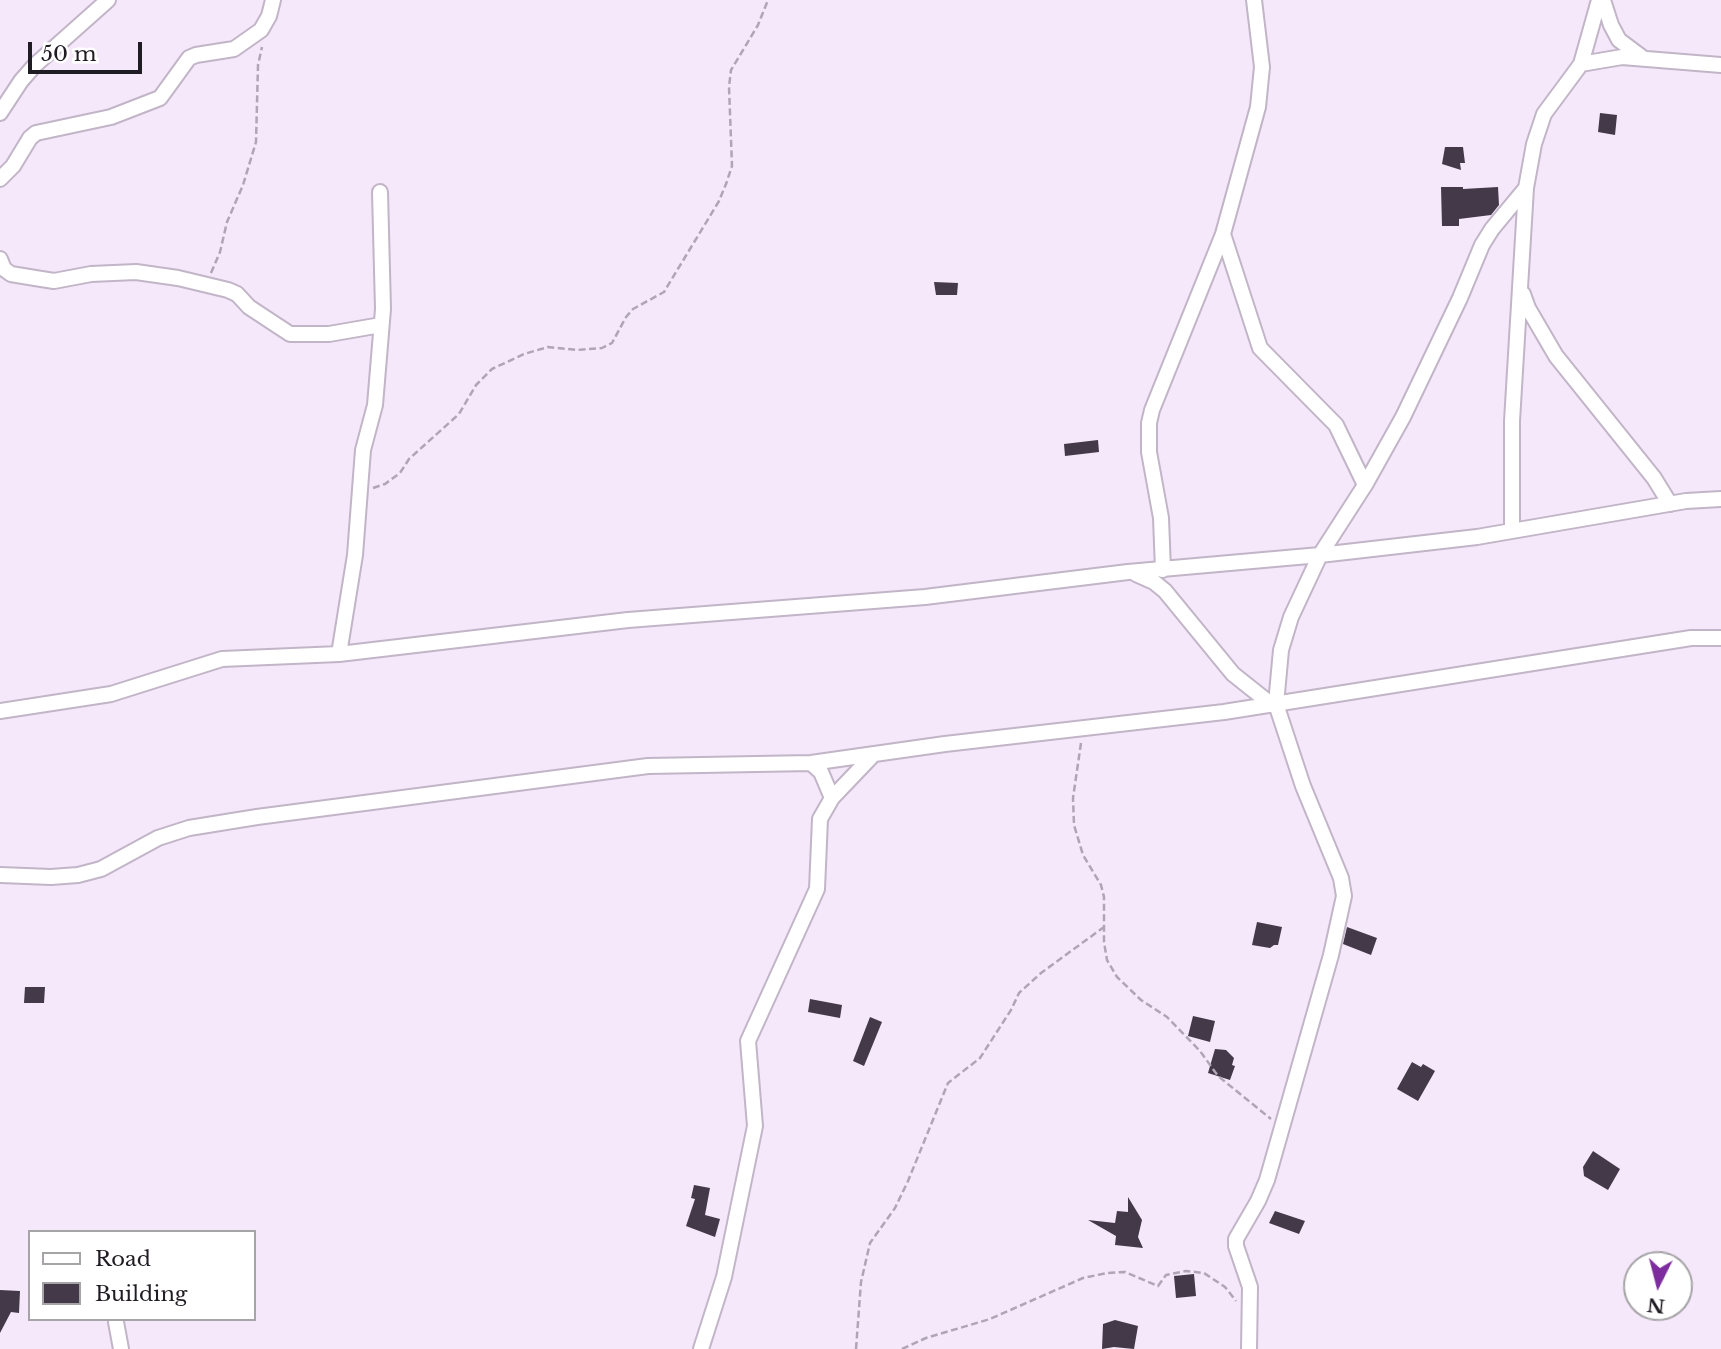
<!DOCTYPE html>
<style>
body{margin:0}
#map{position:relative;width:1721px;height:1349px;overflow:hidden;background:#f5e8fb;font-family:"Libre Baskerville",serif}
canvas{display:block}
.legend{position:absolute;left:28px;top:1230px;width:228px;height:91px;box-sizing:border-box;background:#fff;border:2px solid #a6a4a7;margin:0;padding:9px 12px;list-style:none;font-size:21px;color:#201c23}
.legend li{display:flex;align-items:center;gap:14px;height:35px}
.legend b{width:35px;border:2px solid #a6a4a7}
.north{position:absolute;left:1623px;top:1251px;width:70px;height:70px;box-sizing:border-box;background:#fff;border:2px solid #a6a4a7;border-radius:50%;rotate:186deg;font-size:19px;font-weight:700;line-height:28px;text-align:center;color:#201c23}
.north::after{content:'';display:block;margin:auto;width:24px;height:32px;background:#7d2d9d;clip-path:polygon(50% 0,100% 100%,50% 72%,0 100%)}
.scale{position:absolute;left:28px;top:42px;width:114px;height:32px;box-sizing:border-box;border:4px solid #201c23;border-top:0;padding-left:9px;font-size:21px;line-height:24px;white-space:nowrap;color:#201c23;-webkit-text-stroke:5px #fff;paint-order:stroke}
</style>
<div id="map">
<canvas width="1721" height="1349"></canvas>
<ul class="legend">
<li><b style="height:9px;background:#fff"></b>Road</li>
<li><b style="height:19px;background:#433948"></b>Building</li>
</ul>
<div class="north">N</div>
<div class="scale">50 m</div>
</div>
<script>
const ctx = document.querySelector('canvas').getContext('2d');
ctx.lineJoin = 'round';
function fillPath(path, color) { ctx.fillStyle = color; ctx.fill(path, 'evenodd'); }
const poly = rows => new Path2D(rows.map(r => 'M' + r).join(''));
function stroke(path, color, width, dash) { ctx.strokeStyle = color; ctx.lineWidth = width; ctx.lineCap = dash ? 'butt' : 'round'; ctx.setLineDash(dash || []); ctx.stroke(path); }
fillPath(poly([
 [1600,113,1617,115,1615,135,1598,132],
 [1445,147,1463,147,1465,163,1460,163,1461,170,1442,164],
 [1441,187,1463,187,1463,189,1498,187,1499,205,1491,215,1459,219,1459,226,1442,226],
 [934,282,958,283,957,295,936,295],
 [1098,440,1099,452,1065,456,1064,444],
 [1257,922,1282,927,1278,945,1274,945,1270,948,1252,945],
 [1347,927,1377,938,1371,955,1343,944],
 [25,987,45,987,44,1003,24,1003],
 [810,999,842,1005,840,1018,808,1012],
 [1193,1016,1215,1021,1210,1042,1188,1036],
 [870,1017,882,1022,864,1066,853,1061],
 [1215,1049,1226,1050,1234,1058,1232,1065,1235,1066,1230,1080,1208,1073],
 [1412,1062,1421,1067,1423,1064,1435,1071,1418,1101,1397,1089],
 [1593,1151,1620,1169,1608,1190,1584,1176,1583,1167],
 [694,1185,710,1188,705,1215,720,1219,715,1237,686,1226,695,1199,691,1198],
 [1128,1197,1142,1220,1138,1237,1143,1248,1115,1245,1116,1236,1088,1220,1115,1223,1117,1211,1128,1212],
 [1275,1211,1305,1221,1299,1234,1269,1223],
 [1194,1274,1196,1296,1176,1298,1174,1276],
 [0,1290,20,1291,19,1313,11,1312,0,1333],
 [1115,1320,1138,1326,1134,1349,1114,1347,1102,1349,1103,1324]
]), '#433948');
const street = poly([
 [1603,0,1611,25,1619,40,1643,58],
 [1581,64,1622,57,1721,65],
 [0,113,21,81,35,65,108,0],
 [0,179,13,166,30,138,36,133,111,117,160,98,189,58,196,55,234,49,261,30,269,16,273,0],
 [1223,234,1260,348,1336,425,1365,485],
 [0,259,4,269,11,274,35,278,54,281,91,274,136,272,178,278,228,290,237,294,249,307,290,334,329,334,381,325],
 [1523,294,1528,308,1556,356,1654,478,1670,504],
 [1512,531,1512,421,1526,188,1534,144,1544,114,1581,64,1599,0],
 [1163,570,1161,518,1149,452,1149,423,1152,410,1223,234,1258,107,1262,67,1254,0],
 [1136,574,1154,582,1165,591,1233,674,1272,705],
 [339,654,355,555,363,450,375,405,383,309,380,192],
 [0,711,111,694,222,659,339,654,628,620,925,597,1128,572,1320,555,1477,537,1686,501,1721,499],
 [832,798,874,754],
 [0,875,51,877,78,875,101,869,158,838,189,828,257,817,648,766,811,763,945,744,1224,712,1691,638,1721,638],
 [116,1322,121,1349],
 [701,1349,724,1277,755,1126,748,1041,817,889,820,819,832,798,821,772,811,763],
 [1249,1349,1250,1287,1236,1246,1236,1239,1258,1201,1267,1180,1331,955,1344,896,1341,878,1303,786,1276,704,1281,650,1291,617,1320,555,1365,485,1403,417,1460,298,1482,245,1492,229,1526,188]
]);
stroke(street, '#c1b5c7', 18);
stroke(poly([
 [211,273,220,252,227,222,243,185,256,142,258,65,262,47],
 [373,488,385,484,400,473,409,459,459,414,476,385,492,369,524,354,548,347,577,350,602,348,612,343,626,317,633,309,664,292,719,201,726,184,732,166,729,87,731,70,758,25,768,0],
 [1081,743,1073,798,1074,825,1083,855,1101,885,1104,897,1104,942,1107,960,1117,977,1141,1000,1167,1017,1200,1051,1218,1076,1271,1119],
 [856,1349,861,1282,870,1243,895,1208,908,1181,948,1083,980,1058,1011,1010,1019,993,1041,973,1104,927],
 [902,1349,926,1338,990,1319,1083,1278,1107,1273,1125,1272,1158,1286,1166,1275,1186,1271,1204,1273,1225,1287,1236,1301]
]), '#afa5b4', 2.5, [7, 3.5]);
stroke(street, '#fff', 14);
</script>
